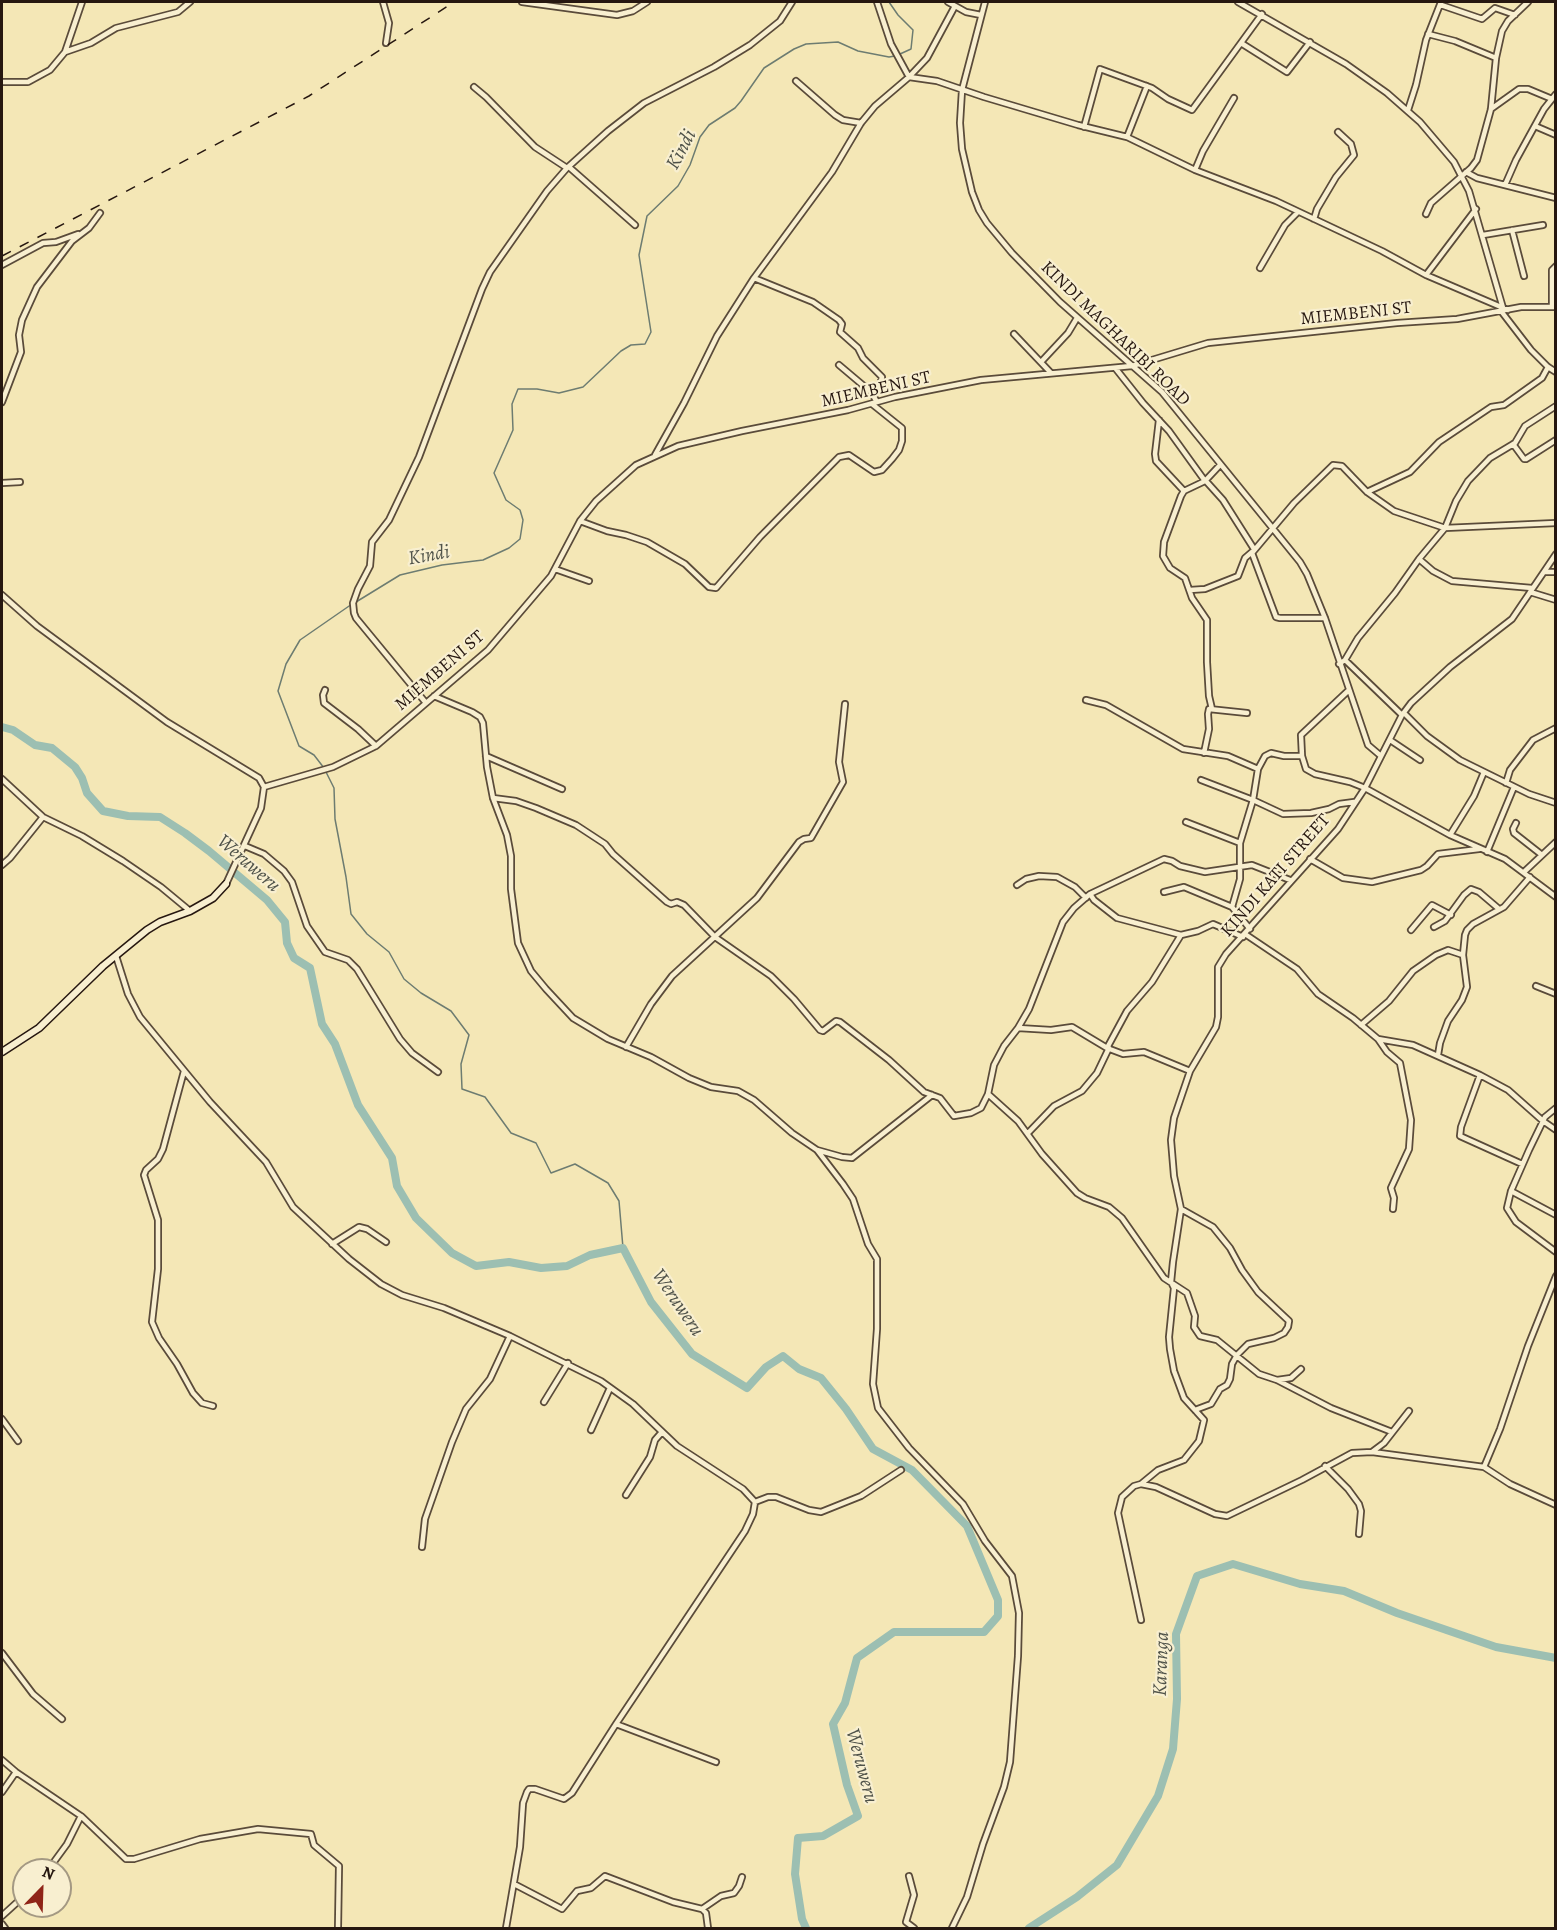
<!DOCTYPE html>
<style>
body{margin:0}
#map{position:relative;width:1557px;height:1930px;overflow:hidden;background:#f4e7b6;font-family:Alegreya,serif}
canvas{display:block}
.frame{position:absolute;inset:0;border:3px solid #261710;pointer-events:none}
.north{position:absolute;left:12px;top:1858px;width:60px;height:60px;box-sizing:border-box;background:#f8efd0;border:2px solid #a49983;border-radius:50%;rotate:23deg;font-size:16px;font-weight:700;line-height:24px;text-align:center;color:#261710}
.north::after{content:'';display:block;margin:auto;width:21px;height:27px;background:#8f2418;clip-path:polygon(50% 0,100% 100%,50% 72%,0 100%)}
</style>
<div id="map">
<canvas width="1557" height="1930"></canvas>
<div class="frame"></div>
<div class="north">N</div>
</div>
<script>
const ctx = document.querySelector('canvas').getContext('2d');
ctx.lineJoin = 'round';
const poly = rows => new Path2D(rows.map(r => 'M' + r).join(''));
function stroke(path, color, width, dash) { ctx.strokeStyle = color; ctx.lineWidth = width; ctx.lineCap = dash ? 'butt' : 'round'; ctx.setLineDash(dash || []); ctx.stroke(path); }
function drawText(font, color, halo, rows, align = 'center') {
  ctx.font = font + ' Alegreya,serif'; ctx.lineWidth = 4.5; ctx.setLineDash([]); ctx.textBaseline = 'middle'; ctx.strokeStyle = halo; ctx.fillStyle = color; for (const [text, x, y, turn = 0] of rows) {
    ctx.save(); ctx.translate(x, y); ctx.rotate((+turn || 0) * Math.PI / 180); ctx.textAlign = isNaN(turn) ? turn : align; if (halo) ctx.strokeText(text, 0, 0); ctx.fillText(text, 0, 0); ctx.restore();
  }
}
stroke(poly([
 [889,2,898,15,913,30,911,49,900,54],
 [356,602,400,575,442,565,483,560,509,548,520,539,523,520,520,510,506,500,494,473,513,430,512,404,518,389,537,389,559,393,583,387,621,351,631,345,645,344,651,332,639,255,647,216,678,186,690,165,700,137,709,125,735,108,741,101,764,68,794,49,806,44,838,42,858,51,889,57,895,56],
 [324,768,314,755,299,746,278,691,286,664,300,640,352,604],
 [326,772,334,788,335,819,346,877,351,914,367,934,389,952,404,979,421,993,451,1011,469,1035,461,1064,462,1089,485,1097,511,1133,536,1143,551,1173,575,1164,608,1183,619,1201,623,1248]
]), '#6d7c71', 1.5);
stroke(poly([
 [2,727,13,730,35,745,52,748,75,767,82,778,87,793,103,811,128,816,160,817,185,833,209,851,267,900,285,922,287,943,294,958,310,968,322,1024,335,1044,358,1105,392,1158,397,1186,416,1218,452,1253,476,1266,509,1262,541,1268,567,1266,590,1255,623,1248,651,1302,692,1354,747,1388,766,1367,783,1356,799,1369,821,1378,846,1409,873,1449,912,1470,967,1526,998,1600,998,1616,984,1632,894,1632,857,1658,845,1703,833,1724,847,1785,858,1816,823,1836,798,1838,795,1874,802,1919,806,1928],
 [1029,1928,1077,1897,1117,1865,1158,1796,1173,1749,1177,1699,1176,1634,1197,1576,1233,1564,1300,1584,1344,1591,1397,1613,1496,1647,1556,1658]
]), '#9cbfb2', 8);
const street = poly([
 [383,2,389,23,386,43],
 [522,2,617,15,633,11,647,2],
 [877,2,891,44,909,77,937,81,984,97,1078,125,1127,137,1195,170,1276,201,1382,251,1426,275,1508,310],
 [948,2,966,12,981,15],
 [985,2,962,90,960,123,962,149,972,192,979,210,987,223,1012,253,1060,302,1162,392,1300,562,1307,574,1325,618,1368,745,1381,756],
 [1238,2,1346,64,1387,93,1420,122,1454,162,1469,191,1503,308],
 [1441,5,1482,19,1495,8,1515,15],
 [1428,34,1455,41,1496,58],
 [1241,43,1287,72,1310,42],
 [65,52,82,2],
 [796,81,835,115,843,120,861,123],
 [2,82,28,82,50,70,65,52,91,43,116,28,178,12,190,2],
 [474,87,486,97,535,147,567,168],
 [1491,109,1519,89,1528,89,1552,99],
 [1408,110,1416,85,1426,40,1441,2],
 [1535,126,1556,135],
 [1084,127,1100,69,1152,88,1168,99,1192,110,1262,14],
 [1127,137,1147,86],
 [569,167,635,225],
 [1195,170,1203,151,1234,98],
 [1466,172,1477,178,1556,198],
 [1505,185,1516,160,1544,109,1556,94],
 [1426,214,1431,203,1471,168,1477,160,1491,109,1496,58,1502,31,1508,21,1528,2],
 [1314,219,1317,209,1336,177,1354,155,1351,144,1338,132],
 [1512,230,1524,276],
 [1483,235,1543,225],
 [2,265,43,243,56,242,78,234],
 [1260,268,1285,225,1298,212],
 [1426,275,1476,209],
 [754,278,813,302,839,320,842,324,840,332,858,348,863,358,882,377,880,385,871,392],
 [1552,307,1552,270,1556,266],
 [1501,311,1531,350,1548,367,1556,372],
 [1014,334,1051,373],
 [1041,362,1068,333,1077,318],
 [839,365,871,392,877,402],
 [1116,369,1143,403,1169,431,1205,481],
 [2,402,21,352,19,335,22,320,37,287,72,241,89,228,100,213],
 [1159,420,1155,454,1156,461,1184,491],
 [1513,444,1524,459,1526,459,1556,440],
 [655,455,684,403,717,336,754,278,832,172,861,123,875,106,909,77,927,58,955,6],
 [1205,480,1223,500,1254,549],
 [2,483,20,482],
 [1367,492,1410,472,1439,442,1491,407,1504,405,1542,378,1548,367],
 [580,521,607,531,626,535,647,542,685,564,709,587,716,588,760,537,839,457,849,455,874,472,882,470,892,459,899,450,902,441,902,428,872,404],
 [1419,559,1433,571,1452,581,1532,588],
 [555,569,589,581],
 [1544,572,1556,572],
 [1190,590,1205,589,1238,576,1245,558,1252,552],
 [1530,592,1556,600],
 [2,595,37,626,167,722,259,778,264,787,261,808,226,884],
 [1325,618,1280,618,1276,617,1252,553,1294,503,1333,465,1342,466,1367,492,1394,511,1445,528,1556,523],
 [1345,660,1402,715],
 [1339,664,1345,660,1358,638,1395,593,1419,559,1445,528,1456,501,1468,481,1490,458,1515,443,1525,426,1556,406],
 [325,690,323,695,324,703,358,729,376,746],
 [1349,690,1301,735,1302,756,1306,769,1315,774,1350,782,1365,788,1450,835,1505,859,1556,897],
 [434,696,472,712,480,717,483,723,487,767,493,798,507,835,511,856,511,889,518,943,531,971,546,989,573,1018,608,1039,651,1057,689,1078,711,1087,738,1091,754,1100,792,1133,817,1150,843,1184,853,1199,868,1244,877,1259,877,1329,873,1384,878,1408,909,1448,963,1504,985,1541,1012,1576,1019,1613,1018,1656,1010,1762,1004,1787,983,1844,967,1897,952,1928],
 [1086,700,1106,705,1183,749,1228,756,1258,769],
 [426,703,356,618,354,613,353,603,358,589,370,566,372,542,389,520,419,457,482,289,490,272,547,191,567,168,608,131,644,103,714,67,750,45,780,21,792,2],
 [1212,709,1209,696,1207,662,1207,620,1192,598,1185,578,1170,568,1163,556,1164,542,1181,496,1184,491,1205,481,1220,465],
 [1404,713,1427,736,1460,760,1529,794,1556,803],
 [1390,740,1420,760],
 [1204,753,1209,729,1208,714,1209,709,1247,713],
 [486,756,562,789],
 [2,779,43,817,82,836,123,861,161,887,190,911],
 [1201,780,1253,800,1283,814,1311,813,1329,809,1339,804,1354,802],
 [1506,783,1510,770,1533,740,1556,728],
 [264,787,333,767,376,746,488,650,551,576,580,521,596,501,636,465,678,446,742,431,848,410,895,397,981,380,1132,366,1208,343,1397,323,1457,319,1521,307,1556,307],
 [493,798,516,801,536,808,576,825,605,844,613,854,667,902,671,904,677,902,684,905,715,937,771,976,794,999,820,1030,823,1031,836,1021,840,1022,889,1060,924,1092,940,1098,954,1116,971,1113,981,1108,988,1094,994,1065,1004,1046,1018,1028,1051,1030,1072,1027,1107,1048,1123,1054,1144,1052,1190,1071],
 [1186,822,1240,843],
 [1516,823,1513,829,1514,833,1542,855],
 [1450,835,1474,796,1484,772],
 [245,846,264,854,284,871,292,882,307,926,325,952,348,960,357,969,400,1039,412,1053,438,1072],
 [1487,852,1514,787],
 [1310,859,1343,878,1372,882,1421,870,1427,866,1438,854,1479,849],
 [2,865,10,858,43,817],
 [1524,872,1556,842],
 [1017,885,1026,879,1039,876,1057,877,1075,887,1086,898],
 [1164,892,1184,887,1232,907],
 [1090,894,1094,900,1117,918,1181,935],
 [1434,927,1445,921,1464,895,1471,889,1479,892,1499,909],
 [1250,929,1232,907,1240,879,1240,843,1253,800,1258,769,1265,756,1271,753,1284,756,1302,756],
 [1411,930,1432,905,1451,915],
 [1245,934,1297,969,1318,994,1353,1018,1378,1039,1413,1045,1480,1075,1508,1090,1543,1121,1556,1130],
 [116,956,128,994,140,1017,210,1102,266,1162,293,1207,349,1259,381,1284,402,1295,444,1308,510,1336,601,1381,633,1404,677,1446,743,1489,755,1502,753,1514,745,1531,616,1724,572,1793,564,1799,535,1789,529,1789,527,1792,523,1803,520,1847,506,1928],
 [1536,986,1556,994],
 [1361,1025,1389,1001,1413,971,1436,955,1448,950,1463,955],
 [1018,1028,1029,1009,1063,922,1074,908,1090,894,1164,859,1172,861,1180,866,1205,872,1252,865,1290,880],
 [1378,1039,1387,1052,1400,1063,1411,1120,1409,1149,1391,1188,1394,1198,1393,1209],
 [626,1047,651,1004,672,976,757,898,799,842,804,839,811,838,843,782,839,762,845,704],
 [1107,1048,1127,1011,1152,982,1181,935,1198,931,1213,924,1243,937],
 [1438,1055,1440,1043,1448,1021,1462,1000,1467,987,1463,955,1465,935,1467,930,1473,924,1504,907,1530,877],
 [184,1071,163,1149,158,1159,146,1170,144,1175,158,1220,158,1269,152,1322,159,1338,177,1364,193,1393,202,1403,213,1406],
 [1480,1075,1461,1127,1460,1136,1522,1164],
 [988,1094,1018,1121,1042,1154,1077,1193,1085,1198,1109,1207,1122,1218,1164,1278,1187,1293,1195,1316,1194,1327,1200,1336,1217,1340,1259,1374,1277,1380,1331,1408,1392,1432],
 [1556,1108,1545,1117,1529,1150,1511,1191,1507,1208,1516,1222,1556,1252],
 [1028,1133,1054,1106,1082,1091,1097,1073,1109,1048],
 [817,1150,842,1157,852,1158,932,1095],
 [1511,1191,1556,1215],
 [1181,1209,1213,1227,1230,1248,1242,1270,1258,1292,1289,1321,1288,1327,1284,1333,1274,1338,1248,1344,1237,1355,1232,1364,1230,1379,1227,1385,1220,1389,1211,1404,1195,1410],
 [332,1244,359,1227,367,1229,386,1242],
 [1277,1380,1291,1378,1301,1369],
 [544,1402,568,1363],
 [2,1419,18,1441],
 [591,1430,610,1388],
 [1372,1452,1384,1443,1409,1411],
 [1325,1466,1348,1489,1359,1504,1361,1511,1359,1534],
 [1484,1467,1500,1429,1528,1346,1556,1276],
 [1141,1484,1158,1470,1184,1460,1199,1441,1204,1420,1184,1398,1174,1371,1170,1349,1169,1337,1174,1288,1171,1282,1173,1262,1181,1209,1174,1176,1171,1140,1174,1118,1190,1071,1216,1027,1218,1017,1218,967,1226,954,1338,829,1365,788,1402,715,1411,703,1450,667,1512,619,1556,554],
 [626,1495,650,1457,655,1440,662,1432],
 [755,1502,768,1497,776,1497,809,1510,821,1512,861,1496,901,1470],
 [422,1547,425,1519,452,1442,466,1409,490,1379,510,1336],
 [1141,1620,1118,1513,1122,1497,1134,1486,1141,1484,1156,1487,1215,1514,1227,1516,1302,1480,1352,1453,1372,1452,1484,1467,1510,1484,1556,1505],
 [2,1653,33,1694,62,1719],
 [616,1724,716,1762],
 [2,1760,16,1772,81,1816,126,1859,134,1859,200,1839,258,1829,311,1834,314,1845,339,1866,338,1928],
 [2,1792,16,1772],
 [48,1870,67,1844,81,1816],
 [909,1876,914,1895,906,1922,914,1928],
 [514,1884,562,1909,577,1891,591,1888,605,1876,673,1902,702,1909,721,1896,734,1893,739,1886,742,1877],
 [702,1909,706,1913,708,1928],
 [2,1916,24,1896],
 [2,1924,5,1928]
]);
const secondary = poly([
 [2,1052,39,1028,103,966,147,930,160,922,190,911,213,898,226,884]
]);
stroke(street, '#5a4b3a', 8);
stroke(secondary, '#261710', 9);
stroke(street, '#f8efd0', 4.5);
stroke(secondary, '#f8efd0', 6);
stroke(poly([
 [2,256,309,96,454,2]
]), '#261710', 1.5, [10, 10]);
drawText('18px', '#261710', '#f8efd0', [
 ["MIEMBENI ST",1356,314,-6],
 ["KINDI MAGHARIBI ROAD",1115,334,44],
 ["MIEMBENI ST",876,390,-13],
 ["MIEMBENI ST",440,671,-41],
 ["KINDI KATI STREET",1276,876,-49]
]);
drawText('italic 20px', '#4f5249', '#f8efd0', [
 ["Kindi",682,150,-62],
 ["Kindi",429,556,-10],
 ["Weruweru",248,864,41],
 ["Weruweru",677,1303,56],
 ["Karanga",1162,1664,-88],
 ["Weruweru",861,1766,75]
]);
</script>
